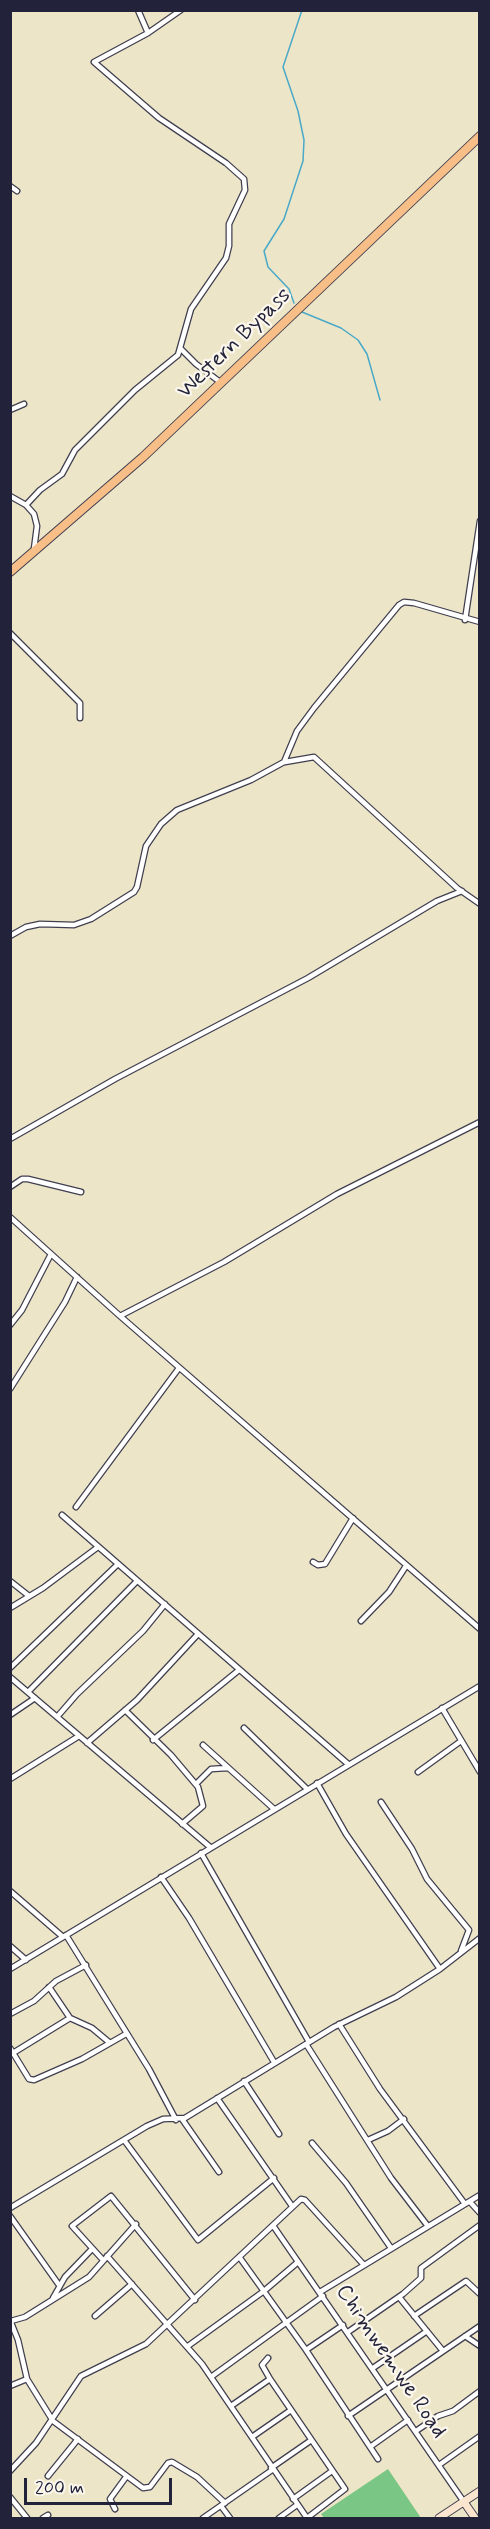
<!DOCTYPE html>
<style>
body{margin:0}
#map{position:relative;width:490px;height:2529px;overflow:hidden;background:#ede5c7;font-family:Mynerve,sans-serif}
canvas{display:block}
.frame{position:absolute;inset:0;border:12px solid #22223b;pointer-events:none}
.scale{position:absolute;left:24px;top:2478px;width:148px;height:27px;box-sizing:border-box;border:3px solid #22223b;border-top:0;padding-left:8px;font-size:18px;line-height:21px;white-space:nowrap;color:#22223b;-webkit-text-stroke:4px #fbf7ec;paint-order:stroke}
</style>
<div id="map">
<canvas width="490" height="2529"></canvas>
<div class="frame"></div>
<div class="scale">200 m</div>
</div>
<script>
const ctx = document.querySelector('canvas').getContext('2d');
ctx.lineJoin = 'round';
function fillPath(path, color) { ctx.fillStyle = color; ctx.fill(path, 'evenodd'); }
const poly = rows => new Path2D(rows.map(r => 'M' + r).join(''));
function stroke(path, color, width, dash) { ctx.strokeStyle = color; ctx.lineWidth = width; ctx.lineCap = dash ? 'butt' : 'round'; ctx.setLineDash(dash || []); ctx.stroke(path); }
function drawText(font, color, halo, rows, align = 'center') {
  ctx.font = font + ' Mynerve,sans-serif'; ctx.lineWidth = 4.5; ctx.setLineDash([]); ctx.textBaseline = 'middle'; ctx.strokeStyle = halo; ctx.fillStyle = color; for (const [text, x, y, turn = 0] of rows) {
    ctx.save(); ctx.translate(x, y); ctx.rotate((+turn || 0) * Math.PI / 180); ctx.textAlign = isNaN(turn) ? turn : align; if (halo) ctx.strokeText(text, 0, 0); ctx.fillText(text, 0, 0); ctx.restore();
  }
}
fillPath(poly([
 [388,2469,421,2518,324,2518,321,2514]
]), '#7ac685');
stroke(poly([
 [294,303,289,289,268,267,264,251,284,219,303,161,304,140,298,111,283,67,302,10],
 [302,312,341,328,358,340,367,354,380,400]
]), '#4aa9c9', 1.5);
const street = poly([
 [138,10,148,33],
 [10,186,17,191],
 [181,349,196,364,220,382],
 [10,410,24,404],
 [10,496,26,505,34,514,37,526,34,549],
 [26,505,40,490,62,474,75,450,135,390,178,355,191,309,226,258,229,246,229,224,245,190,244,179,226,163,159,118,94,62,148,33,181,10],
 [465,620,480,521],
 [10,633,80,703,80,718],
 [285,762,314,757,457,888,480,904],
 [10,936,26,927,40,924,74,925,91,919,134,892,137,887,146,846,161,824,177,810,251,780,284,762,297,731,314,708,399,605,404,602,414,603,480,622],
 [10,1139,115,1079,308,978,437,901,462,891],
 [10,1187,22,1179,28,1179,81,1192],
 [10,1217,120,1316,480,1629],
 [120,1316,224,1262,337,1194,480,1122],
 [10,1325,22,1310,51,1254],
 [10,1389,65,1302,77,1277],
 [76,1507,179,1368],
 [62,1515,348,1764],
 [313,1562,318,1565,325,1564,353,1518],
 [10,1581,29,1596],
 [10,1608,43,1588,98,1547],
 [361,1621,389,1592,406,1566],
 [10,1668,118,1564],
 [10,1677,210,1847],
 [28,1692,137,1581],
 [442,1708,480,1772],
 [125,1710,171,1755,198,1787,203,1806,182,1824],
 [10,1715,35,1698],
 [57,1717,77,1694,143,1631,165,1604],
 [244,1728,307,1789],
 [153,1740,239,1670],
 [87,1743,137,1700,198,1634],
 [203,1745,274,1809],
 [418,1772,461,1741],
 [10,1779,79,1736],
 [317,1783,346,1834,440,1969],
 [196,1784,211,1769,228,1768],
 [381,1802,412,1849,427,1879,469,1930,461,1951],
 [201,1853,309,2042],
 [161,1877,189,1918,274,2062],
 [10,1891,63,1937],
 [66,1935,149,2069,176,2120],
 [10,1946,26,1960],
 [10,1969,480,1686],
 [49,1987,70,2018,92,2028,110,2043],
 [10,2014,34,2001,56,1981,86,1965],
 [339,2024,380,2089,465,2204],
 [306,2044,391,2178,427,2225],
 [10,2048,29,2079,34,2080,82,2059,126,2034],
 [13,2053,70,2018],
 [244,2081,279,2134],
 [217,2098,292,2206],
 [182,2119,219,2172],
 [124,2140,198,2240,274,2178],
 [368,2140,388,2131,404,2119],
 [312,2143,346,2183,391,2248],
 [470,2202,480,2213],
 [10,2208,147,2126,163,2119,185,2118,334,2027,396,1997,440,1969,480,1938],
 [10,2216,59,2285],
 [274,2227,464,2502],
 [107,2256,202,2364,307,2518],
 [240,2258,306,2350],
 [103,2260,72,2226,111,2196,195,2300],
 [320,2292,480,2195],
 [399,2297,443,2351],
 [53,2298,65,2277,92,2249],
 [95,2316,132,2284],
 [414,2316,466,2281,480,2294],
 [10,2320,18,2340,27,2379,53,2421,143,2488,150,2487,168,2463,172,2462,197,2477,225,2503],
 [11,2321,25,2317,89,2277,136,2224],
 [343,2325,306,2350,378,2459],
 [348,2332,403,2294,421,2278,421,2268,480,2225],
 [465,2336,480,2346],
 [188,2346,264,2291,298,2262],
 [268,2358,262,2365,270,2379,345,2489,307,2518],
 [373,2368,427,2331],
 [211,2377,323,2296],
 [10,2386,27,2379],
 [231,2406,270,2379],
 [348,2416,480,2326],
 [416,2431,438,2416,453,2411,480,2391],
 [252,2437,291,2410],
 [370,2447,408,2420],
 [439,2465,480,2436],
 [271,2468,310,2441],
 [10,2471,36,2443,81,2376,146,2344,301,2199,305,2200,364,2265],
 [48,2476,78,2439],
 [10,2497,27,2518],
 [293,2499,332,2471],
 [221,2506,230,2518],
 [115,2509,110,2499,126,2477],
 [43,2518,48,2515],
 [203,2518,272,2470],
 [279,2518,297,2505]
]);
const secondary = poly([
 [464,2502,475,2518],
 [439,2518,480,2491]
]);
const primary = poly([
 [10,572,143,457,480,136]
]);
stroke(street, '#403f50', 7);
stroke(secondary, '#403f50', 9);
stroke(primary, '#403f50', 10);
stroke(street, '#fff', 4.5);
stroke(secondary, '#fce5cf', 7);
stroke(primary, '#f7be87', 8);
drawText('22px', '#22223b', '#fbf7ec', [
 ["Western Bypass",235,344,-44],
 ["Chimwemwe Road",390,2362,56]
]);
</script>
